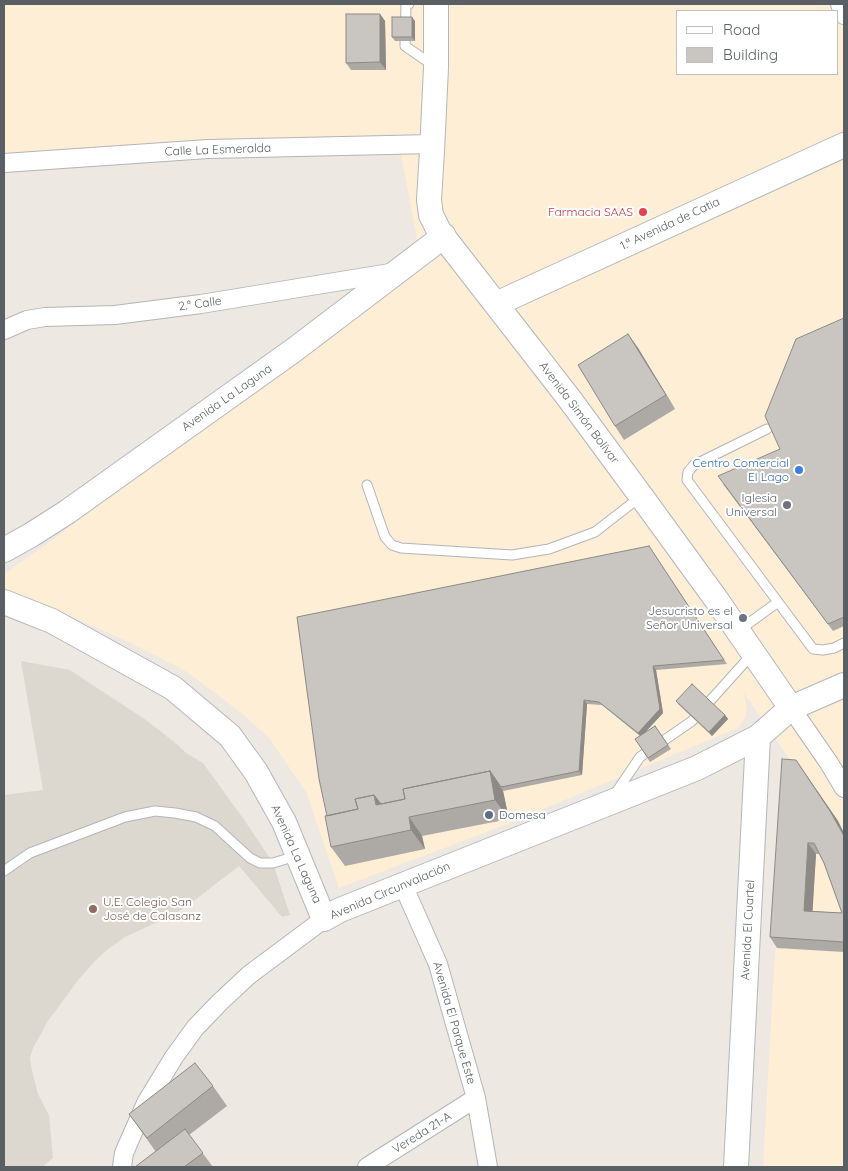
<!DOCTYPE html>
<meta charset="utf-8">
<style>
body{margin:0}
#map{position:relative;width:848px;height:1171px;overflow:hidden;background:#ede8e1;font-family:Quicksand,sans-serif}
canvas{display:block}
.frame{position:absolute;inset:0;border:5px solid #595f62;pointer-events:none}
.legend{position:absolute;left:676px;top:10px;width:162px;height:65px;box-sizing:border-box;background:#fff;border:1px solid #bdbfc0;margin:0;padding:6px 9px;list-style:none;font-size:15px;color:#595f62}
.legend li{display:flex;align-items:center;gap:10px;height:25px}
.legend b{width:25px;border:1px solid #bdbfc0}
</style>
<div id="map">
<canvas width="848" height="1171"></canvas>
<div class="frame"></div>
<ul class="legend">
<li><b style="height:6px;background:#fff"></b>Road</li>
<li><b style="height:14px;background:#c9c5c0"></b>Building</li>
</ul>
</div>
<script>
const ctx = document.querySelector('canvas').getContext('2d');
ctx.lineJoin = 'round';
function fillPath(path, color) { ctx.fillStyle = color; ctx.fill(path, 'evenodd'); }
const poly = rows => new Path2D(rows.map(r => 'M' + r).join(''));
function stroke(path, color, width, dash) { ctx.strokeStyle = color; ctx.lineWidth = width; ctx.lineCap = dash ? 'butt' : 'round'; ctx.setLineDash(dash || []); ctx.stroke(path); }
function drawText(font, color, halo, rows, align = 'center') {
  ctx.font = font + ' Quicksand,sans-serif'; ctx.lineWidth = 4; ctx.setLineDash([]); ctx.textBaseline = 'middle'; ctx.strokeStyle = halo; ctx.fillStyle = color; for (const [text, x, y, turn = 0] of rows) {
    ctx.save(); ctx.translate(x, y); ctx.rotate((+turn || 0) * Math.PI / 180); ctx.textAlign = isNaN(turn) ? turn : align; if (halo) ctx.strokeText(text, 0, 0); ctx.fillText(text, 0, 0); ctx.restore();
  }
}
fillPath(poly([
 [4,4,844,4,844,1167,763,1167,774,968,790,760,744,693,747,709,746,716,738,728,500,827,339,888,306,792,269,738,240,712,187,672,131,643,70,616,4,592,4,574,47,544,422,264,397,134,76,159,4,163],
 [677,11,837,11,837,74,677,74]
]), '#fdeed5');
fillPath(poly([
 [21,661,70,670,146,720,178,745,186,753,203,763,245,821,273,863,290,915,282,917,239,866,191,903,173,915,125,937,107,950,95,961,79,979,48,1021,33,1048,30,1058,32,1071,38,1094,49,1115,53,1158,42,1167,4,1167,4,795,43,790]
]), '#ddd8cf');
const lane = poly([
 [409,4,406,5,405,46,434,66],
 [767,429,694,465,688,472,687,480,813,649,823,650,834,648,844,643],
 [367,485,385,537,392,545,401,548,512,555,549,549,595,532,640,497],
 [738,631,778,602],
 [615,794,640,757,692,721,753,653],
 [4,871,30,853,125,817,155,811,175,813,196,817,215,826,250,858,260,863,273,863,296,856]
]);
const street = poly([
 [840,4,844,15],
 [4,163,208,149,433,144],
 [4,330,27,320,45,317,115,315,201,304,396,272],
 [791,708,829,763,844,788],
 [403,885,438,964,476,1098,488,1167],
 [122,1167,124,1153,146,1103,174,1057,195,1028,220,1002,249,975,324,919],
 [367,1167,476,1098]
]);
const secondary = poly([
 [436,4,436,68,432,151,429,200,431,215,439,231,568,397,641,496,716,599,791,708],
 [496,304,844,145],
 [4,550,31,535,67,512,294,350,444,236],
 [4,602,52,621,173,688,230,736,256,772,284,822,324,919,340,910,697,768,758,737,791,708,844,685],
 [736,1167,758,737]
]);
stroke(lane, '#b2b5b9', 11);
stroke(street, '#b2b5b9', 20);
stroke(secondary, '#b3b7bc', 26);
stroke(lane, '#fff', 9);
stroke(street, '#fff', 18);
stroke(secondary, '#fff', 24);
fillPath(poly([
 [380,14,385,21,386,70,351,70,346,63],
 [415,21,415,41,395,41,392,37],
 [844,318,844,626,833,631,723,484,780,449],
 [628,334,638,348,675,409,624,440,615,426],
 [649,546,727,664,656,670,663,713,643,734,655,726,671,749,650,762,635,739,640,736,602,705,587,704,582,775,503,791,509,819,422,836,425,849,345,866,331,847,327,816],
 [676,701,725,715,728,719,712,736,679,705],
 [796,760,838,821,844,833,844,952,777,948,770,937],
 [816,854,819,854,824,863,842,913,812,911],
 [213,1086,227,1106,189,1135,213,1167,135,1167,156,1152,129,1114]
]), '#ada9a5');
fillPath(poly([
 [380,14,385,21,386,70,380,62],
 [412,17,415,21,415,41,412,37],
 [628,334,638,348,675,409,666,395],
 [653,666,656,670,663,713,641,737,638,733],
 [584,700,587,704,582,775,579,771],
 [725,715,728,719,712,736,709,732],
 [796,760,838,821,844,833,844,836],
 [490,771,503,791,509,819,495,800],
 [374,795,388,814,376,805],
 [409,817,422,836,425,849,411,830],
 [808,843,816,854,812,921,804,911]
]), '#8d8a86');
const building = poly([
 [346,14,380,14,380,62,346,63,346,14],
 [392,17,412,17,412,37,392,37,392,17],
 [844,318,844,617,828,624,718,476,780,449,765,416,796,339,844,318],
 [628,334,666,395,615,426,578,365,628,334],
 [649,546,724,660,653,666,660,709,638,733,599,702,584,700,579,771,501,787,490,771,403,789,405,799,381,804,374,795,355,799,358,809,327,816,319,779,297,617,649,546],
 [692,684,725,715,709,732,676,701,692,684],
 [655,726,668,745,648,758,635,739,655,726],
 [782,759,796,760,830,811,844,836,844,942,770,937,782,759],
 [808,843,814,843,824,863,842,913,804,911,808,843],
 [490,771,495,800,409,817,411,830,331,847,325,816,358,809,355,799,374,795,376,805,405,799,403,789,490,771],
 [195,1063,213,1086,147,1138,129,1114,195,1063],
 [185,1129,203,1153,184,1167,135,1167,185,1129]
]);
fillPath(building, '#c9c5c0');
stroke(building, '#8d8a86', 1);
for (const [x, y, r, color] of [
 [643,212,5,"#e0444e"],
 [799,470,5,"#3f7fe0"],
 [787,505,5,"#6b7280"],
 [743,618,5,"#6b7280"],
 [489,815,5,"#5c6f8a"],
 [93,909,5,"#8d6e63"]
]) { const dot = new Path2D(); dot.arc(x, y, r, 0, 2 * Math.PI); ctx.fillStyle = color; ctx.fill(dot); stroke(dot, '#fff', 2); }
drawText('12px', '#595f62', '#fff', [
 ["Calle La Esmeralda",218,150,-2],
 ["1.ª Avenida de Catia",670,224,-25],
 ["2.° Calle",200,304,-8],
 ["Avenida La Laguna",227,398,-35],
 ["Avenida Simón Bolívar",579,413,53],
 ["Avenida La Laguna",296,854,66],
 ["Avenida Circunvalación",390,891,-23],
 ["Avenida El Cuartel",748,930,-87],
 ["Avenida El Parque Este",454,1023,74],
 ["Vereda 21-A",422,1133,-32]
]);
drawText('12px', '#be3a42', '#fff', [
 ["Farmacia SAAS",633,212]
], 'right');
drawText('12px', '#366cbe', '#fff', [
 ["Centro Comercial",789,463],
 ["El Lago",789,477]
], 'right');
drawText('12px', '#5b616d', '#fff', [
 ["Iglesia",777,498],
 ["Universal",777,512],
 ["Jesucristo es el",733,611],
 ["Señor Universal",733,625]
], 'right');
drawText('12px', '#4e5e75', '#fff', [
 ["Domesa",499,815]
], 'left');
drawText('12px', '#785e54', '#fff', [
 ["U.E. Colegio San",103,902],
 ["José de Calasanz",103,916]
], 'left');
</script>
